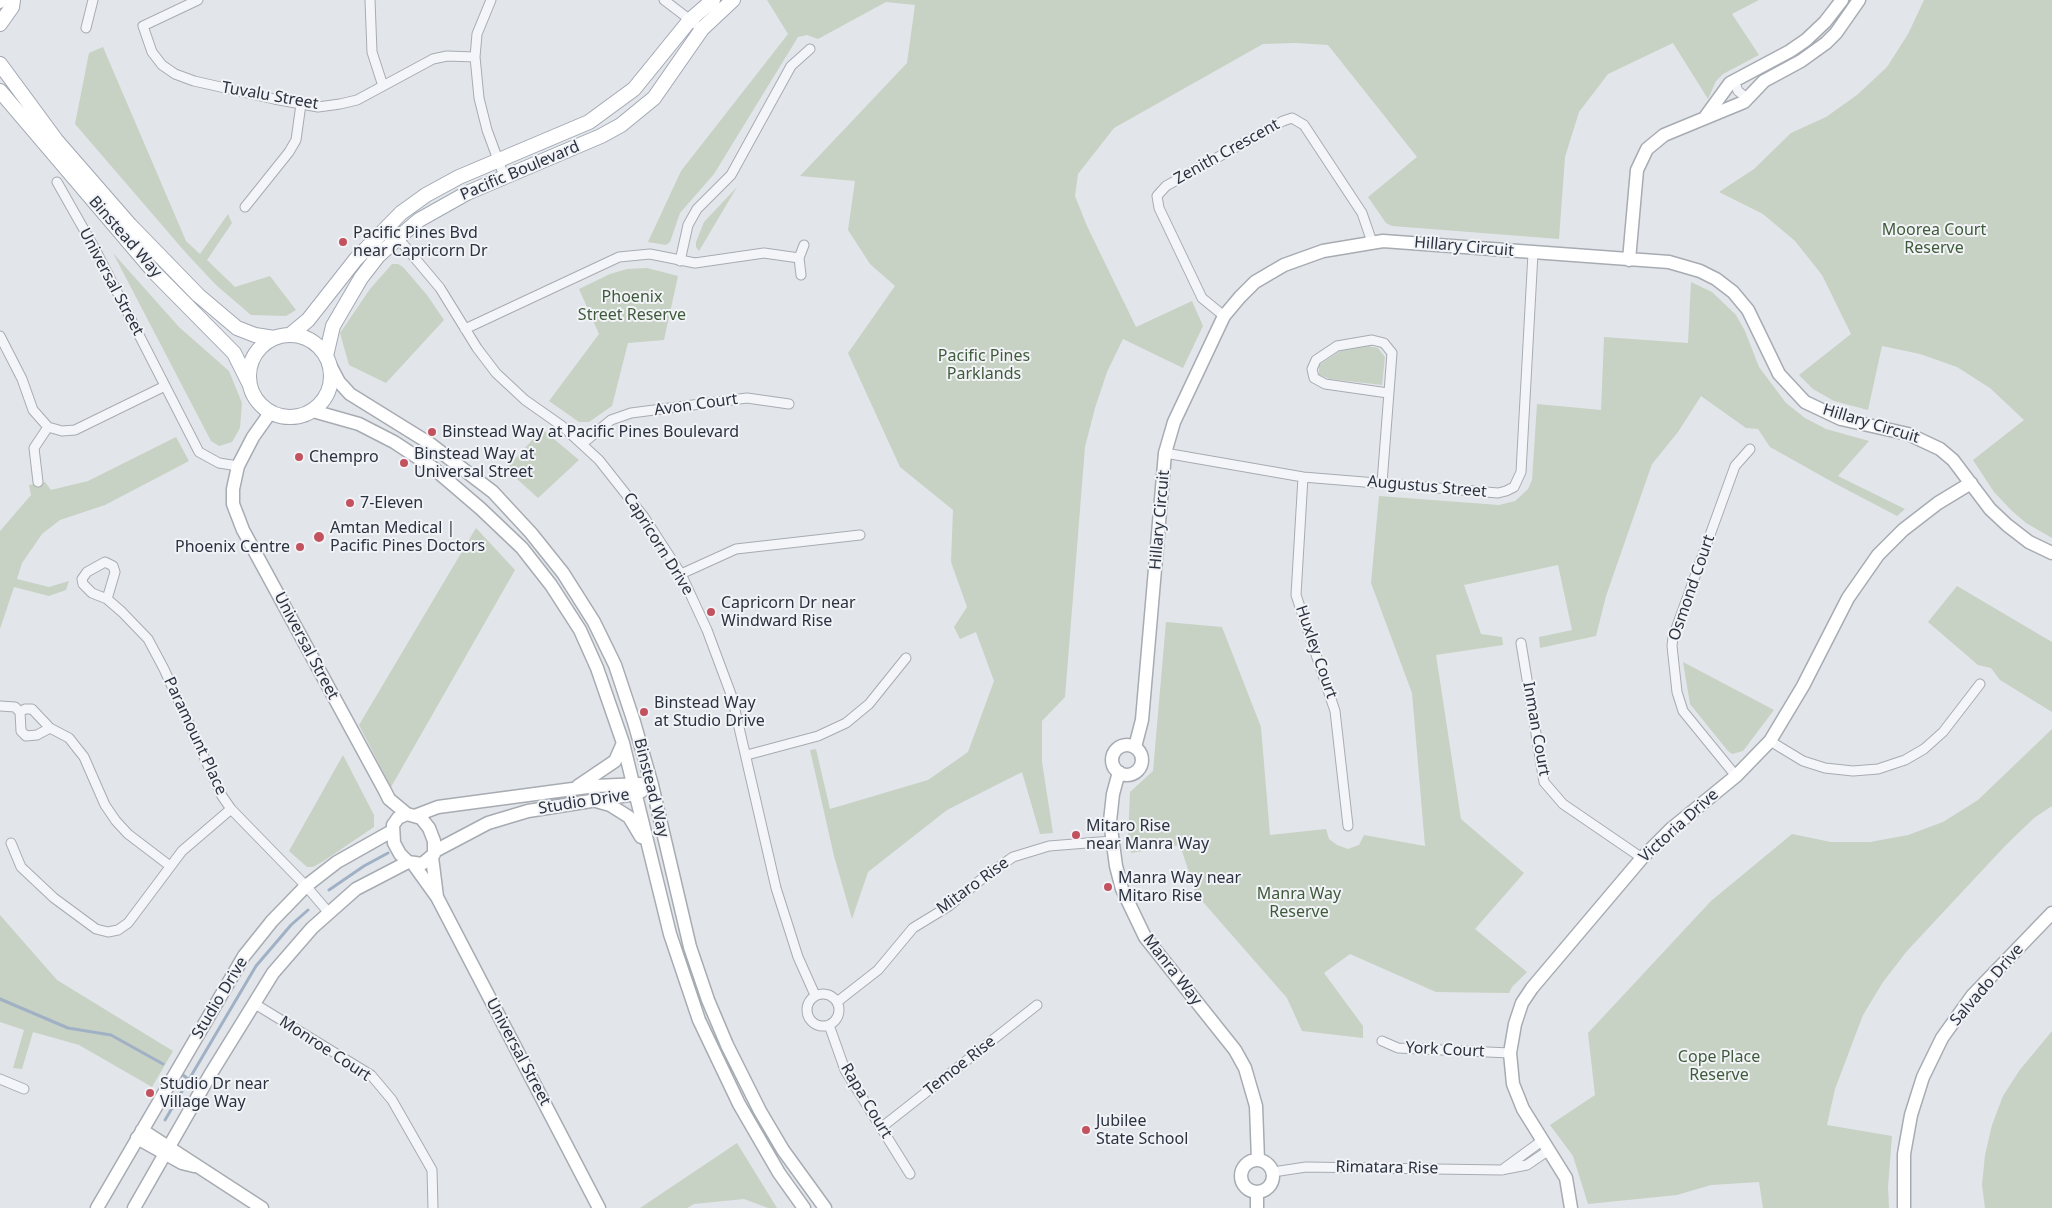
<!DOCTYPE html>
<style>
body{margin:0}
canvas{display:block;background:#e2e5e9}
</style>
<canvas width="2052" height="1208"></canvas>
<script>
const ctx = document.querySelector('canvas').getContext('2d');
ctx.lineJoin = 'round';
function fillPath(path, color) { ctx.fillStyle = color; ctx.fill(path, 'evenodd'); }
const poly = rows => new Path2D(rows.map(r => 'M' + r).join(''));
function stroke(path, color, width, dash) { ctx.strokeStyle = color; ctx.lineWidth = width; ctx.lineCap = dash ? 'butt' : 'round'; ctx.setLineDash(dash || []); ctx.stroke(path); }
function drawText(font, color, halo, rows, align = 'center') {
  ctx.font = font + ' "Noto Sans",sans-serif'; ctx.lineWidth = 4; ctx.setLineDash([]); ctx.textBaseline = 'middle'; ctx.strokeStyle = halo; ctx.fillStyle = color; for (const [text, x, y, turn = 0] of rows) {
    ctx.save(); ctx.translate(x, y); ctx.rotate((+turn || 0) * Math.PI / 180); ctx.textAlign = isNaN(turn) ? turn : align; if (halo) ctx.strokeText(text, 0, 0); ctx.fillText(text, 0, 0); ctx.restore();
  }
}
fillPath(poly([
 [767,0,1759,0,1732,14,1759,55,1723,74,1716,81,1708,99,1673,43,1608,74,1579,112,1565,157,1559,239,1392,226,1386,223,1368,197,1417,157,1328,45,1296,43,1263,44,1114,128,1078,174,1075,196,1087,226,1136,327,1192,301,1203,326,1183,368,1123,339,1107,372,1095,408,1085,447,1065,697,1042,721,1042,762,1053,833,1040,834,1022,772,947,810,868,872,852,919,834,856,810,750,816,749,830,809,928,780,968,752,994,681,976,632,960,639,954,627,967,607,951,562,953,510,900,467,848,353,895,286,870,264,848,230,855,181,800,176,907,63,915,5,886,2,818,39,807,35,798,37,714,174,680,213,670,242,666,245,648,242,681,171,788,34],
 [1924,0,2052,0,2052,538,2026,523,2011,510,1994,492,1973,460,2024,420,1990,388,1957,367,1920,354,1882,346,1868,410,1834,401,1813,389,1799,375,1851,334,1822,275,1795,241,1763,214,1719,192,1754,169,1791,133,1826,117,1857,95,1887,67,1908,34],
 [103,47,186,241,200,254,228,214,232,223,207,260,235,287,270,276,296,310,286,316,251,315,216,285,186,253,75,124,89,53],
 [737,187,699,251,696,247,696,242,704,222],
 [113,253,179,327,229,371,242,403,240,428,232,442,219,446,211,441],
 [392,264,398,264,403,267,427,295,444,320,386,383,349,365,340,333,370,289],
 [647,268,678,276,664,340,628,343,612,406,589,422,579,422,549,401,599,334,579,289,610,274,627,269],
 [1691,282,1712,292,1736,315,1745,331,1759,367,1786,403,1805,418,1826,429,1869,441,1838,476,1905,509,1897,516,1836,484,1770,447,1758,429,1746,428,1701,396,1678,432,1652,464,1606,596,1596,636,1540,648,1539,637,1572,630,1558,565,1464,585,1481,634,1502,637,1503,645,1436,655,1461,819,1524,873,1475,929,1527,972,1512,987,1509,993,1436,992,1350,954,1324,973,1363,1026,1363,1038,1302,1031,1287,998,1196,894,1180,845,1131,853,1128,839,1130,792,1153,771,1166,622,1222,627,1261,727,1270,835,1326,829,1329,839,1337,845,1348,849,1359,845,1364,835,1425,846,1412,693,1371,583,1379,496,1499,505,1515,501,1528,489,1532,480,1537,404,1601,410,1604,337,1688,343],
 [1368,346,1378,348,1385,357,1382,385,1330,379,1319,375,1319,365,1340,351],
 [542,429,579,460,538,498,506,469],
 [176,437,189,461,105,505,60,520,42,534,22,563,17,579,49,587,69,581,66,590,49,596,14,587,0,629,0,531,31,495,29,485,45,482,51,490,88,481],
 [476,528,515,570,391,787,359,725],
 [1957,586,2052,642,2052,712,2000,680,1991,668,1978,665,1928,622],
 [1683,662,1774,710,1743,751,1732,754,1728,751,1690,704],
 [2052,729,2052,806,2034,818,2005,846,1907,951,1883,982,1863,1015,1835,1089,1827,1125,1892,1136,1888,1187,1889,1208,1763,1208,1759,1182,1711,1185,1677,1195,1588,1204,1573,1156,1550,1125,1595,1095,1588,1033,1711,901,1792,834,1831,842,1870,842,1908,835,1943,822,1978,800],
 [343,755,374,815,374,827,322,862,313,867,307,867,289,851],
 [0,915,57,980,173,1051,152,1087,79,1045,33,1032,22,1069,13,1068,24,1030,0,1022],
 [2052,1031,2052,1208,1985,1208,1982,1185,1985,1155,1992,1125,2003,1096,2019,1071],
 [737,1143,777,1208,768,1208,744,1199,694,1204,687,1208,640,1208]
]), '#c7d2c4');
stroke(poly([
 [329,890,364,866,388,853],
 [0,999,68,1028,111,1035,163,1064],
 [183,1075,188,1079],
 [165,1120,256,966,291,925,308,910]
]), '#a0b1c6', 3);
const street = poly([
 [198,0,143,26,152,52,162,65,175,74,194,81,274,99,318,107,340,104,357,100,433,59,447,56,475,57],
 [370,0,372,52,383,86],
 [491,0,477,34,475,57,479,98,487,130,504,176],
 [664,0,702,29],
 [86,28,93,0],
 [1734,81,1738,91,1748,99],
 [57,182,95,249,199,452,219,463,238,466],
 [245,207,289,152,296,140,301,104],
 [387,225,440,288,477,348,496,373,525,400,562,426,599,460,644,517,681,574,707,630,732,697,776,888,798,957,815,995],
 [680,261,688,225,697,209,731,175,791,66,810,49],
 [801,275,799,258,804,245],
 [1224,316,1202,298,1159,208,1157,196,1166,186,1283,121,1292,118,1304,125,1362,213,1372,242],
 [465,329,619,257,650,254,695,263,764,253,799,258],
 [0,336,22,379,33,410,48,427,62,431,75,430,165,386],
 [582,444,611,420,631,413,747,398,789,404],
 [1165,453,1303,477,1498,493,1506,491,1514,487,1521,472,1533,253],
 [1303,477,1296,595,1335,711,1348,826],
 [38,482,34,448,48,427],
 [1382,483,1392,353,1384,343,1372,340,1337,346,1316,360,1312,369,1314,378,1325,384,1388,393],
 [681,574,736,549,860,535],
 [107,599,115,572,113,566,105,562,87,572,82,579,83,584,92,593,107,599,122,612,148,639,164,669,222,796,231,809,306,886,329,913],
 [1521,643,1544,782,1563,804,1642,858],
 [0,706,15,707,20,712],
 [50,728,37,735,26,736,21,731,20,712,25,709,32,709,50,728,69,738,84,757,105,805,116,821,128,834,170,866],
 [1770,741,1803,761,1825,768,1853,771,1878,769,1905,760,1924,749,1943,732,1980,684],
 [747,755,818,736,846,723,869,704,906,658],
 [1736,776,1683,711,1677,692,1672,646,1673,637,1735,466,1750,449],
 [11,843,21,867,54,898,96,929,108,932,118,930,128,923,182,851,231,809],
 '807 1010a16 16 0 1 1 32 0a16 16 0 1 1-32 0Z',
 [837,1002,878,970,913,928,949,906,983,878,1013,857,1049,846,1112,841],
 [255,1004,371,1075,392,1100,432,1170,433,1208],
 [829,1025,845,1070,910,1174],
 [1382,1041,1398,1048,1510,1053],
 [0,1079,24,1089],
 [882,1127,1037,1005],
 [1502,1170,1543,1140],
 [1273,1172,1306,1167,1501,1170,1527,1165,1549,1150]
]);
const secondary = poly([
 [0,2,2,0],
 [1706,116,1730,83,1790,51,1806,40,1825,22,1842,0],
 [1629,260,1637,170,1647,149,1664,135,1744,102,1764,81,1801,61,1826,43,1836,33,1859,0],
 [330,365,339,382,350,394,429,443,493,492,531,533,563,573,594,622,615,665,634,722,652,785,690,947,708,1000,727,1045,760,1111,783,1150,825,1208],
 [313,411,359,424,394,442,432,467,481,509,522,548,551,585,580,630,597,668,623,743,670,934,699,1020,739,1104,779,1173,804,1208],
 [270,413,253,437,238,466,233,489,233,504,243,530,385,791,389,799,407,814],
 '1112 760a15 15 0 1 1 30 0a15 15 0 1 1-30 0Z',
 [1135,747,1142,720,1165,453,1174,422,1224,316,1240,297,1255,282,1284,265,1323,251,1383,241,1669,262,1700,271,1716,279,1733,292,1748,310,1779,374,1805,402,1841,419,1908,434,1940,449,1953,460,1990,509,2007,525,2029,542,2052,553],
 [1119,772,1113,794,1110,821,1116,866,1122,889,1145,937,1235,1050,1245,1068,1256,1106,1258,1160],
 [578,786,615,761,623,743],
 [596,801,610,805,629,817,641,837],
 [407,814,421,818,429,828,434,841,434,854,422,864,408,862,400,854,394,843,393,825,398,818,407,814],
 [417,815,438,807,595,786,641,784],
 [435,851,488,823,528,811,635,794,642,791],
 [432,857,437,897],
 [414,865,437,897,599,1208],
 [142,1130,262,1208],
 [137,1138,182,1163,194,1166],
 '1241 1176a16 16 0 1 1 32 0a16 16 0 1 1-32 0Z',
 [1257,1192,1257,1208],
 [97,1208,244,956,272,921,306,886,337,862,392,831],
 [134,1208,210,1075,273,973,312,928,356,889,408,862],
 [1571,1208,1566,1178,1523,1109,1513,1084,1510,1053,1515,1024,1522,1003,1532,988,1642,858,1671,829,1736,776,1770,741,1803,686,1848,598,1878,555,1903,530,1938,503,1971,483],
 [1904,1208,1904,1154,1911,1115,1923,1077,1942,1038,1972,996,2052,913]
]);
const primary = poly([
 [0,24,12,7,13,0],
 [0,64,56,140,130,225,198,295,237,328,255,335,274,338],
 [0,91,155,273,234,353,249,383],
 '249 376a41 41 0 1 1 82 0a41 41 0 1 1-82 0Z',
 [290,335,308,320,356,259,401,213,426,195,459,177,589,122,634,89,690,20,713,0],
 [326,356,333,326,361,278,378,256,398,238,419,220,467,193,601,136,621,125,654,98,702,29,733,0]
]);
stroke(street, '#a7acb3', 11);
stroke(secondary, '#a7acb3', 15);
stroke(primary, '#a2a9b4', 16);
stroke(street, '#f4f5f8', 9);
stroke(secondary, '#fff', 12);
stroke(primary, '#fff', 14);
for (const [x, y, r, color] of [
 [343,242,5,"#c3525f"],
 [432,432,5,"#c3525f"],
 [299,457,5,"#c3525f"],
 [404,463,5,"#c3525f"],
 [350,503,5,"#c3525f"],
 [319,537,6,"#c3525f"],
 [300,547,5,"#c3525f"],
 [711,612,5,"#c3525f"],
 [644,712,5,"#c3525f"],
 [1076,835,5,"#c3525f"],
 [1108,887,5,"#c3525f"],
 [150,1093,5,"#c3525f"],
 [1086,1130,5,"#c3525f"]
]) { const dot = new Path2D(); dot.arc(x, y, r, 0, 2 * Math.PI); ctx.fillStyle = color; ctx.fill(dot); stroke(dot, '#f2f3f7', 2); }
drawText('16px', '#2b3240', '#f2f3f7', [
 ["Tuvalu Street",270,96,10],
 ["Zenith Crescent",1227,152,-29],
 ["Pacific Boulevard",520,171,-23],
 ["Binstead Way",125,237,49],
 ["Hillary Circuit",1464,247,5],
 ["Universal Street",111,282,62],
 ["Avon Court",696,405,-8],
 ["Hillary Circuit",1871,424,17],
 ["Augustus Street",1427,487,5],
 ["Hillary Circuit",1160,520,-85],
 ["Capricorn Drive",658,544,58],
 ["Osmond Court",1692,588,-71],
 ["Universal Street",306,646,62],
 ["Huxley Court",1316,652,71],
 ["Inman Court",1536,729,80],
 ["Paramount Place",195,736,65],
 ["Binstead Way",651,788,76],
 ["Studio Drive",584,802,-9],
 ["Victoria Drive",1679,826,-42],
 ["Mitaro Rise",973,886,-36],
 ["Manra Way",1172,970,52],
 ["Salvado Drive",1987,985,-49],
 ["Studio Drive",220,998,-59],
 ["Monroe Court",325,1049,33],
 ["York Court",1445,1050,3],
 ["Universal Street",518,1052,62],
 ["Temoe Rise",960,1066,-38],
 ["Rapa Court",866,1101,59],
 ["Rimatara Rise",1387,1168,1]
]);
drawText('16px', '#3f5a3a', '#f2f3f7', [
 ["Moorea Court",1934,230],
 ["Reserve",1934,248],
 ["Phoenix",632,297],
 ["Street Reserve",632,315],
 ["Pacific Pines",984,356],
 ["Parklands",984,374],
 ["Manra Way",1299,894],
 ["Reserve",1299,912],
 ["Cope Place",1719,1057],
 ["Reserve",1719,1075]
]);
drawText('16px', '#2b3240', '#f2f3f7', [
 ["Pacific Pines Bvd",353,233],
 ["near Capricorn Dr",353,251],
 ["Binstead Way at Pacific Pines Boulevard",442,432],
 ["Binstead Way at",414,454],
 ["Universal Street",414,472],
 ["Chempro",309,457],
 ["7-Eleven",360,503],
 ["Amtan Medical |",330,528],
 ["Pacific Pines Doctors",330,546],
 ["Phoenix Centre",290,547,"right"],
 ["Capricorn Dr near",721,603],
 ["Windward Rise",721,621],
 ["Binstead Way",654,703],
 ["at Studio Drive",654,721],
 ["Mitaro Rise",1086,826],
 ["near Manra Way",1086,844],
 ["Manra Way near",1118,878],
 ["Mitaro Rise",1118,896],
 ["Studio Dr near",160,1084],
 ["Village Way",160,1102],
 ["Jubilee",1096,1121],
 ["State School",1096,1139]
], 'left');
</script>
